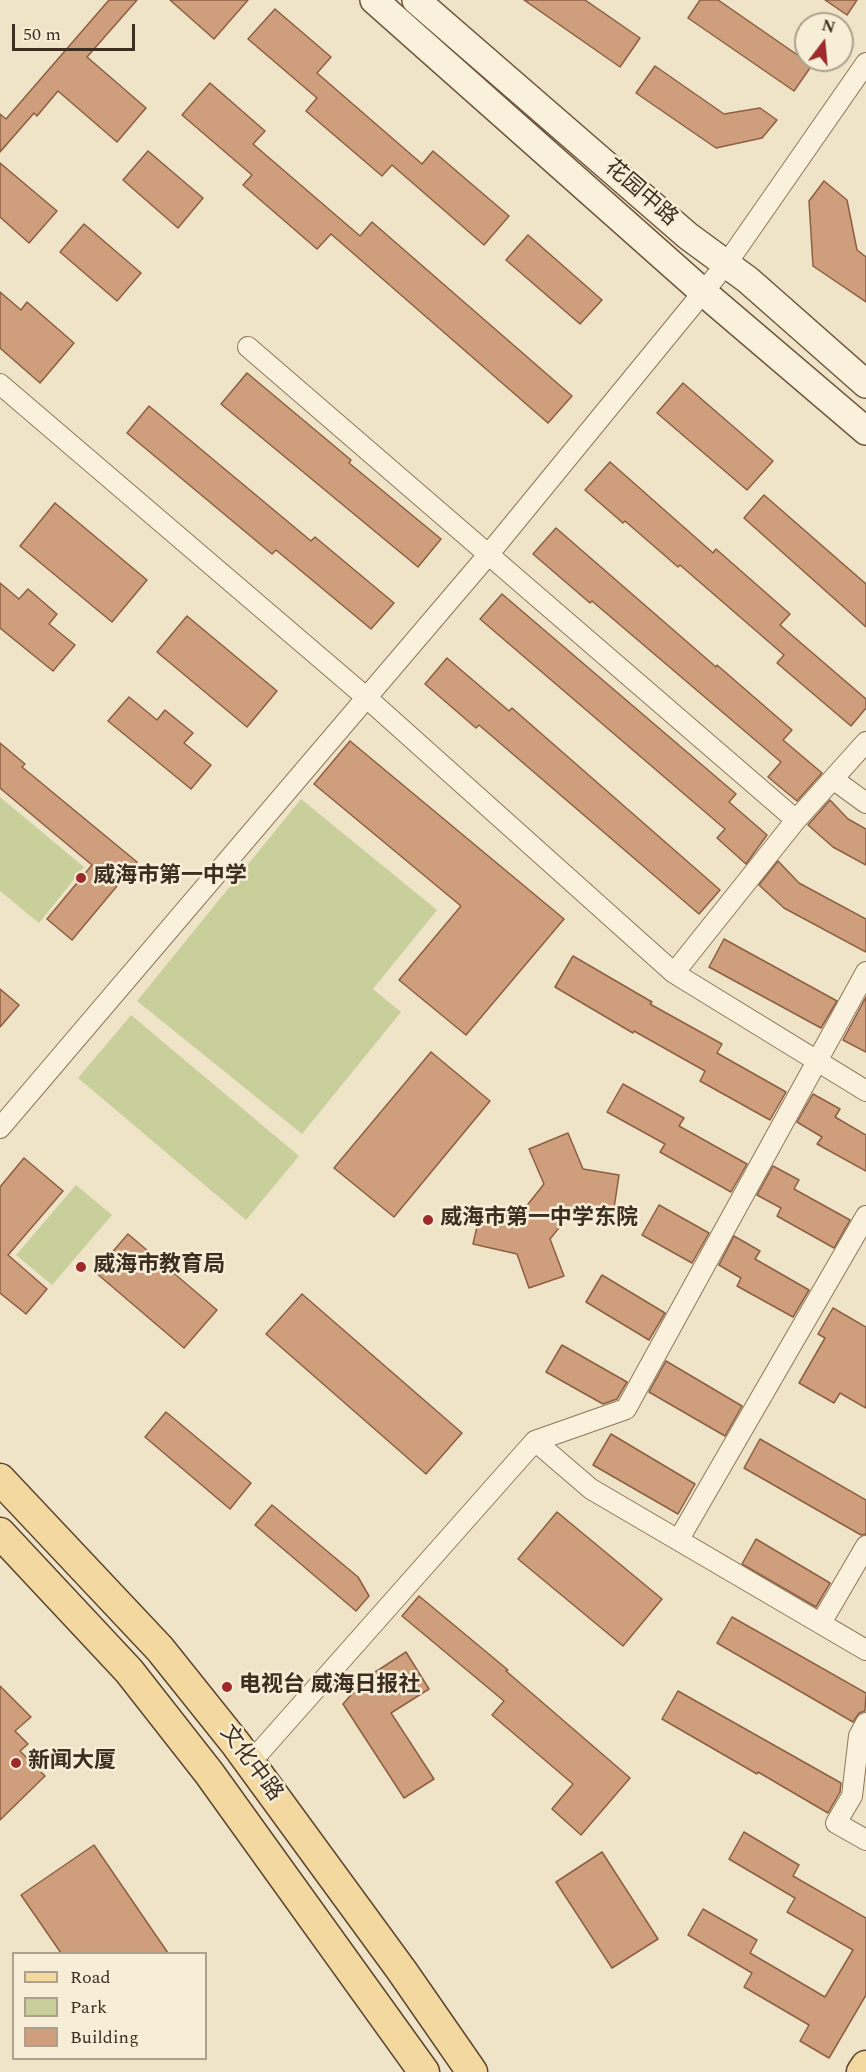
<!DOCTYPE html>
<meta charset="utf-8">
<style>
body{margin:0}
#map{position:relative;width:866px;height:2072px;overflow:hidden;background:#f0e4c8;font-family:Spectral,serif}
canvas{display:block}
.legend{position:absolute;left:12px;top:1952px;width:195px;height:108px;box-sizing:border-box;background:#f7eed8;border:2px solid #ada18e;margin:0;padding:8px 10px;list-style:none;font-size:18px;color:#3d2e20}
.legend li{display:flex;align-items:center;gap:12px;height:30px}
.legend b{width:30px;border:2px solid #ada18e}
.north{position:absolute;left:794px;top:12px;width:60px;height:60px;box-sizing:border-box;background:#f7eed8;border:2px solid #ada18e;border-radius:50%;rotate:16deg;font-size:16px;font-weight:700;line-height:24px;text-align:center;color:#3d2e20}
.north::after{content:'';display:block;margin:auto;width:21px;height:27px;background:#9e2a2b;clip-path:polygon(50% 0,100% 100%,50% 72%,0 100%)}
.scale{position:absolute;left:12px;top:24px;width:123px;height:27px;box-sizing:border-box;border:3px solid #3d2e20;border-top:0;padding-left:8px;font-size:18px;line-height:21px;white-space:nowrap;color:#3d2e20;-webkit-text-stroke:4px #f7eed8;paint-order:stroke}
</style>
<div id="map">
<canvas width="866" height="2072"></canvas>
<ul class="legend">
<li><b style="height:8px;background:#f3d9a0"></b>Road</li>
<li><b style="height:16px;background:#c9cf9b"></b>Park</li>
<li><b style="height:16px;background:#cf9f7d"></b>Building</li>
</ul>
<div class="north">N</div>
<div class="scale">50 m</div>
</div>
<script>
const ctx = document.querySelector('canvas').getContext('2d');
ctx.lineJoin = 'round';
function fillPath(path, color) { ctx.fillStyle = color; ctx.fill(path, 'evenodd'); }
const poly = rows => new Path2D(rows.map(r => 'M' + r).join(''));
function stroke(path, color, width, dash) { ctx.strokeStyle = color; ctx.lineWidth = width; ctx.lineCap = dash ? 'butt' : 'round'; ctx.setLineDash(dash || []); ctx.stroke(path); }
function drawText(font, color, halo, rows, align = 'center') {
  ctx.font = font + ' Spectral,"Noto Sans SC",serif'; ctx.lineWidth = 5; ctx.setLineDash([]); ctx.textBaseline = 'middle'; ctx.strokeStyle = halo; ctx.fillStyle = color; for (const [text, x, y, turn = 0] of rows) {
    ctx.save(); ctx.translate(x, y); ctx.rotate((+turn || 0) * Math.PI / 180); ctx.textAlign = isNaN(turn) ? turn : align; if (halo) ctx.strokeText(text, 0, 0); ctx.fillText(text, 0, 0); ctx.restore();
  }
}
fillPath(poly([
 [0,797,84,867,39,923,0,891],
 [301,799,437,910,373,989,401,1012,302,1134,137,1001],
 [131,1015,299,1156,246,1220,78,1078],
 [76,1185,112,1215,52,1285,16,1255]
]), '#c9cf9b');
const building = poly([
 [109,0,137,0,87,57,146,108,117,142,58,91,37,116,34,113,0,152,0,114,6,119,109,0],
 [170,0,248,0,214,39,170,0],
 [524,0,585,0,640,38,620,67,524,0],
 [700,0,718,0,812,65,794,91,688,18,700,0],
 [825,0,857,0,847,15,825,0],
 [275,9,331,57,317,73,422,164,433,151,509,216,484,245,392,165,382,176,306,111,317,98,248,39,275,9],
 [655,66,724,114,760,108,777,120,762,138,716,148,636,93,655,66],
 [210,83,265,131,253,144,360,236,372,222,572,396,548,423,331,234,317,249,243,185,252,175,182,115,210,83],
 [148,151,203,198,178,228,123,180,148,151],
 [0,163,57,211,29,243,0,217,0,163],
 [824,181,847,200,857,250,866,257,866,302,813,266,809,201,824,181],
 [84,224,141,273,117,301,60,252,84,224],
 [528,235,602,300,580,324,506,260,528,235],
 [0,292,21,310,27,302,74,343,40,383,0,348,0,292],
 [247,373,351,460,349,463,441,539,418,567,221,404,247,373],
 [683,383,773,461,747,490,657,413,683,383],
 [149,406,311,541,315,537,394,603,371,629,276,550,272,554,127,433,149,406],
 [610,462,713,553,716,549,790,614,780,625,866,699,866,708,851,726,777,663,784,655,680,565,678,567,625,521,623,523,585,490,610,462],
 [764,495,866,584,866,627,744,518,764,495],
 [55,503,147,580,112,622,20,546,55,503],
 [556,528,716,667,717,665,792,730,783,740,822,773,797,801,768,777,781,762,592,601,590,603,533,554,556,528],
 [0,583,19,599,28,589,57,614,49,624,75,645,53,671,0,628,0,583],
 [502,594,736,794,729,802,767,835,746,864,717,838,725,829,480,619,502,594],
 [187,616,277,691,247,727,157,652,187,616],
 [447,658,509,711,512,708,720,890,699,914,479,725,476,728,425,684,447,658],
 [129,697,157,720,165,710,193,733,184,743,211,765,191,789,108,721,129,697],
 [350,741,564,919,466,1035,399,980,461,906,314,784,350,741],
 [0,743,25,764,22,767,137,862,72,940,47,919,92,865,0,788,0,743],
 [830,800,848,819,866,829,866,865,833,847,808,825,830,800],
 [778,861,799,883,866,919,866,952,784,908,759,885,778,861],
 [724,939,837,1001,821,1028,709,967,724,939],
 [573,956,652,1002,650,1004,722,1044,717,1053,786,1092,770,1120,700,1081,705,1071,634,1031,633,1033,555,987,573,956],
 [0,989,19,1005,0,1027,0,989],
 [866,997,866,1052,843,1040,866,997],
 [431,1052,490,1101,394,1217,334,1168,431,1052],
 [623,1084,684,1118,679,1126,747,1164,731,1192,660,1152,665,1144,607,1112,623,1084],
 [813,1094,840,1109,835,1117,866,1135,866,1171,817,1144,822,1137,797,1122,813,1094],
 [568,1133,583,1169,619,1175,613,1215,575,1208,550,1239,564,1276,529,1288,517,1254,473,1244,481,1209,517,1218,544,1184,529,1149,568,1133],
 [24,1158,63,1191,8,1255,47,1289,26,1314,0,1293,0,1187,24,1158],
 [773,1166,799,1180,794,1189,850,1220,834,1248,777,1216,781,1208,757,1195,773,1166],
 [659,1205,709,1233,692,1263,642,1235,659,1205],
 [128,1234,217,1310,184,1348,95,1272,128,1234],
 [734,1236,760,1251,755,1259,809,1290,793,1317,737,1286,741,1278,719,1265,734,1236],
 [602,1275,665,1313,649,1340,586,1302,602,1275],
 [302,1294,462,1433,426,1474,266,1334,302,1294],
 [833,1308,866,1327,866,1408,840,1393,834,1403,799,1383,825,1338,818,1334,833,1308],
 [562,1345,627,1382,617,1399,603,1404,546,1372,562,1345],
 [666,1361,742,1406,725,1436,649,1392,666,1361],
 [166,1412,251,1483,230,1509,145,1437,166,1412],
 [611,1434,695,1484,678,1514,593,1465,611,1434],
 [760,1439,866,1500,866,1534,861,1535,744,1468,760,1439],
 [272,1505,358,1577,369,1596,356,1611,255,1525,272,1505],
 [557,1512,662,1599,623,1646,518,1559,557,1512],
 [756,1539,830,1583,816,1607,742,1564,756,1539],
 [419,1596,508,1670,506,1671,630,1778,581,1835,552,1809,573,1784,492,1715,504,1701,402,1616,419,1596],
 [732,1617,866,1693,865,1711,859,1713,853,1722,717,1643,732,1617],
 [406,1652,429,1689,391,1713,434,1779,404,1798,343,1704,366,1678,406,1652],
 [0,1686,31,1717,15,1731,28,1744,20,1751,45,1776,0,1820,0,1686],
 [678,1691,841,1783,840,1792,828,1813,758,1772,757,1774,662,1719,678,1691],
 [744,1832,799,1865,793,1876,866,1918,866,1995,829,2058,800,2041,809,2025,744,1987,752,1973,688,1935,703,1909,757,1940,750,1953,825,1997,853,1950,787,1912,795,1898,729,1859,744,1832],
 [94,1845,168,1953,61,1953,21,1895,94,1845],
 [602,1852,658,1939,612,1968,556,1882,602,1852]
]);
fillPath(building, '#cf9f7d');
stroke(building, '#8d5f41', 1.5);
const street = poly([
 [248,347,796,820],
 [0,384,367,698,674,973,866,1091],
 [833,779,866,803],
 [674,973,796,820,866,742],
 [0,1128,488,555,727,263,866,63],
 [535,1441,591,1489,866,1650],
 [679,1539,866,1216],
 [821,1623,866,1546],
 [866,1723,859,1736,852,1796,836,1823,866,1840],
 [250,1763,535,1441,626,1409,866,972]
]);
const secondary = poly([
 [374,0,703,292,866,431],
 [416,0,688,236,748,280,866,384]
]);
const primary = poly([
 [0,1479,160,1649,236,1744,402,1971,472,2072],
 [0,1533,129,1671,209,1773,424,2072],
 [862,2072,866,2066]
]);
stroke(street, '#8d765c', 22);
stroke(secondary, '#6f573f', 30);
stroke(primary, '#5b4430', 33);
stroke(street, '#faf1dc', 20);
stroke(secondary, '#faf1dc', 27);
stroke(primary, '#f3d9a0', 30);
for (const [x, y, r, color] of [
 [81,878,6,"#9e2a2b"],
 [428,1220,6,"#9e2a2b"],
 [81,1267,6,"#9e2a2b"],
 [227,1687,6,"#9e2a2b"],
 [16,1763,6,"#9e2a2b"]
]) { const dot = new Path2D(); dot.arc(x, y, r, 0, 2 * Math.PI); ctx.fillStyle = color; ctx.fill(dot); stroke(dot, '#f7eed8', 2); }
drawText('22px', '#3d2e20', '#f7eed8', [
 ["花园中路",640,194,41],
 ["文化中路",250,1764,53]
]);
drawText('bold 22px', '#3d2e20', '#f7eed8', [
 ["威海市第一中学",93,878],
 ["威海市第一中学东院",440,1220],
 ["威海市教育局",93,1267],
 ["电视台 威海日报社",239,1687],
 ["新闻大厦",28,1763]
], 'left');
</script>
